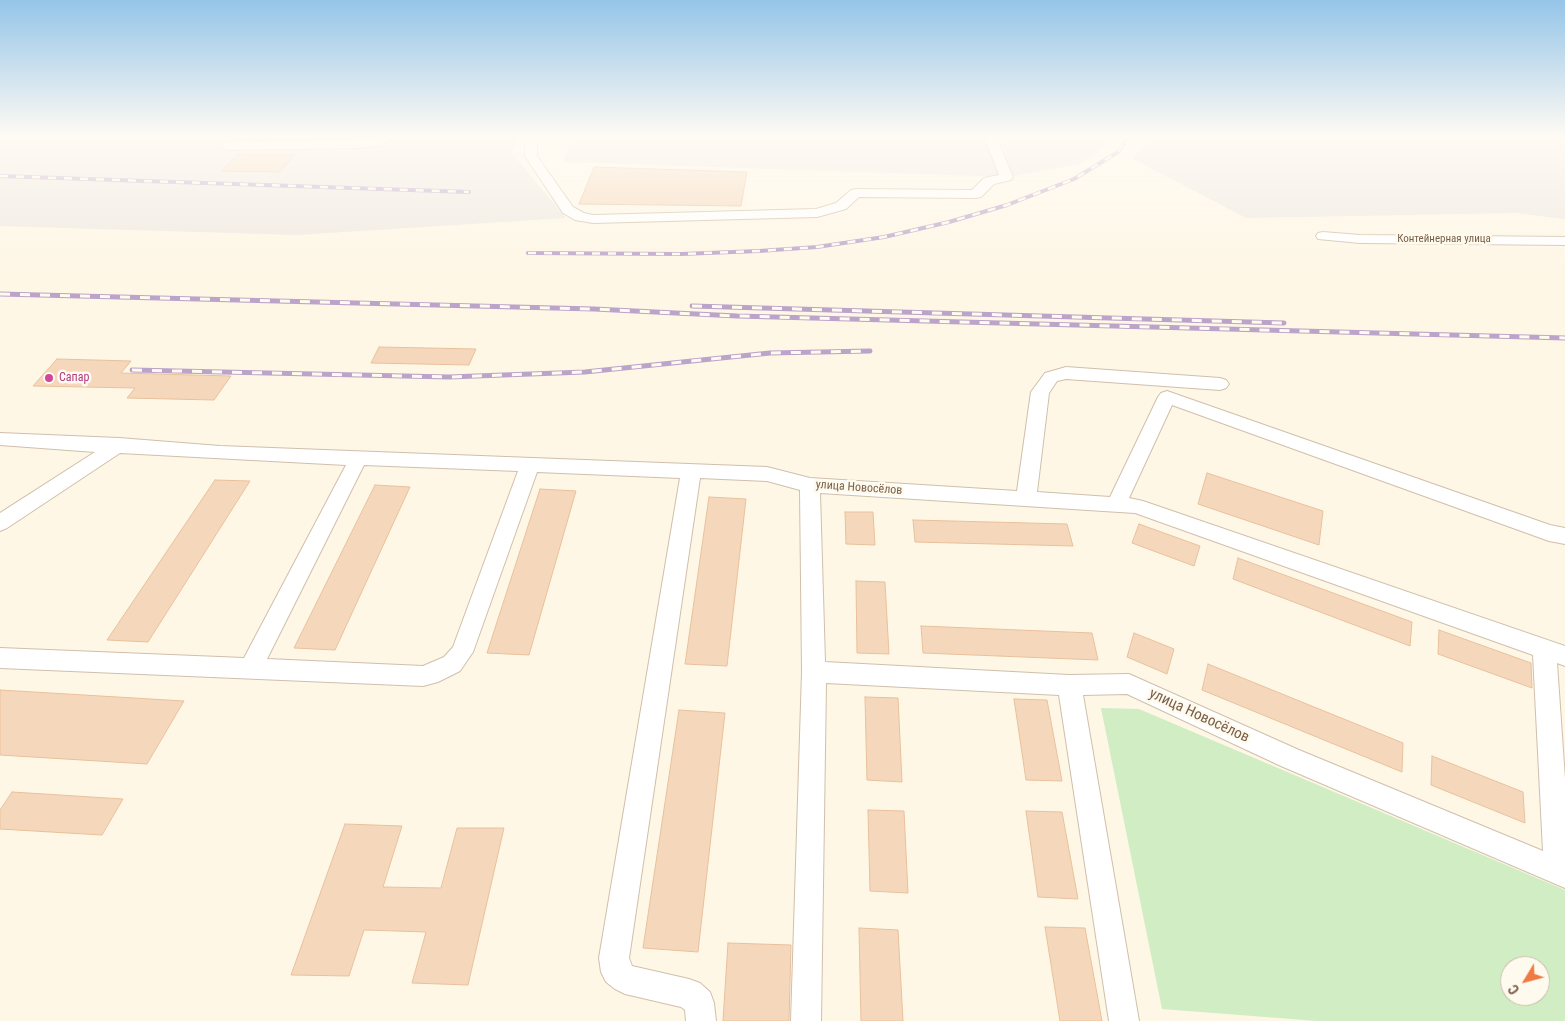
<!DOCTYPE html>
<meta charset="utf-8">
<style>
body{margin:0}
#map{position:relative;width:1565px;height:1021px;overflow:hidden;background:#fef7e6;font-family:"Roboto Condensed",sans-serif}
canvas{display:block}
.north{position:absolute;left:1500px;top:956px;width:50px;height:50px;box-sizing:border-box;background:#fffaee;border:1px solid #c9bcac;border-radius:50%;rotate:233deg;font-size:14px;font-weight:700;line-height:20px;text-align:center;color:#795f49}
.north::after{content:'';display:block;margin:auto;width:18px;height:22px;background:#ef7b44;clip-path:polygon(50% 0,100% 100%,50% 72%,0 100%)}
</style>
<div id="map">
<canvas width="1565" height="1021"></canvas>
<div class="north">С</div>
</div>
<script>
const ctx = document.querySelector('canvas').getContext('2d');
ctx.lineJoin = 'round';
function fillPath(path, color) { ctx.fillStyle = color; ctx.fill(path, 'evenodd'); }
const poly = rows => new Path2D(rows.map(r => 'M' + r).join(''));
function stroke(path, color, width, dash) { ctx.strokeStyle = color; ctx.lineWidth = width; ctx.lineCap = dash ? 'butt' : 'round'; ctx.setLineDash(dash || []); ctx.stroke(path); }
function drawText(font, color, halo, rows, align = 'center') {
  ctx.font = font + ' "Roboto Condensed",sans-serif'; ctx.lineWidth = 5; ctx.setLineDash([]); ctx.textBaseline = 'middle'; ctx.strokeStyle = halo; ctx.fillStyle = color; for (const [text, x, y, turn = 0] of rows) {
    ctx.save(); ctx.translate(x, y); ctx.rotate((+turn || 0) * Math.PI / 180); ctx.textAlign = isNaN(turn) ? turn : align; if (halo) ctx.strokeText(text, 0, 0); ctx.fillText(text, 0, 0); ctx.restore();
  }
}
fillPath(poly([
 [0,136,520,136,512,153,566,218,297,235,0,226],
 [572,136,990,136,1006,177,563,162],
 [999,136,1117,136,1080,164,1014,176],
 [1153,136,1565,136,1565,219,1516,213,1246,218,1133,159]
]), '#eee8e0');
fillPath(poly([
 [1101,708,1139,709,1565,890,1565,1021,1317,1021,1162,1009],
 [1510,966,1540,966,1540,996,1510,996]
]), '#d0edc3');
const building = poly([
 [238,154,294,155,280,172,222,171,238,154],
 [594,167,747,172,741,206,579,204,594,167],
 [379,347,476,349,469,365,371,363,379,347],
 [57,359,131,361,121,373,231,376,214,400,127,398,135,388,33,386,57,359],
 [1207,473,1323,511,1319,545,1198,504,1207,473],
 [215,480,250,481,148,642,107,640,215,480],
 [375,485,410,487,335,650,294,648,375,485],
 [540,489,576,491,529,655,487,653,540,489],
 [709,497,746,499,727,666,685,664,709,497],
 [845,512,873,512,875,545,846,544,845,512],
 [913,520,1067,524,1073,546,915,542,913,520],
 [1139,524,1200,546,1194,566,1132,543,1139,524],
 [1238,558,1412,622,1410,646,1233,579,1238,558],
 [856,581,885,582,889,654,857,653,856,581],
 [921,626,1092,633,1098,660,923,653,921,626],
 [1439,630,1531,663,1532,688,1438,654,1439,630],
 [1134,633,1174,649,1167,674,1127,657,1134,633],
 [1208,664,1403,743,1402,772,1202,690,1208,664],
 [0,690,184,701,147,764,0,755,0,690],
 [865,697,898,698,902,782,867,780,865,697],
 [1014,699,1047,700,1062,781,1026,780,1014,699],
 [679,710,725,713,698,952,643,948,679,710],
 [1432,756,1523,792,1525,823,1431,785,1432,756],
 [12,792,123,799,102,835,0,829,0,810,12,792],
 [868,810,904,811,908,893,870,891,868,810],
 [1026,811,1062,812,1078,899,1038,897,1026,811],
 [345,824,402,826,383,887,441,888,457,828,504,828,468,985,412,983,426,932,364,930,349,976,291,975,345,824],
 [1045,927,1085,928,1102,1021,1060,1021,1045,927],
 [859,928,898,930,903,1021,861,1021,859,928],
 [728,943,791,945,789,1021,723,1021,728,943]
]);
fillPath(building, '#f5d8bc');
stroke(building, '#e9c09b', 1);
const minor = poly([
 [380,136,395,136,382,145,359,148,227,150,221,146,227,142,359,140,375,139,380,136],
 [528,136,540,136,537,142,537,156,573,207,584,213,593,215,816,209,836,203,851,190,856,189,972,190,984,178,999,175,984,136,996,136,1013,177,1011,180,994,184,981,197,976,198,859,197,846,209,817,217,593,223,575,220,563,213,525,156,525,142,528,136],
 [1323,232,1360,235,1565,237,1565,245,1360,243,1318,239,1316,236,1318,233,1323,232],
 [1066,367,1220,378,1226,380,1229,384,1226,388,1220,390,1066,379,1057,381,1049,393,1037,492,1110,497,1158,397,1161,393,1167,391,1550,525,1565,528,1565,544,1549,541,1172,405,1129,498,1143,501,1565,646,1565,666,1557,663,1565,779,1565,888,1281,766,1127,694,1083,695,1139,1021,1109,1021,1059,695,826,683,821,1021,791,1021,802,672,800,490,767,481,700,478,629,958,632,966,689,979,700,983,710,992,714,1003,716,1021,686,1021,685,1010,681,1007,625,994,615,989,606,982,601,972,599,958,680,478,537,472,473,652,460,671,438,682,423,686,0,668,0,648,244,658,346,465,120,453,7,528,0,531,0,513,95,452,0,445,0,433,119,438,220,446,767,467,810,478,1017,491,1031,392,1045,373,1066,367],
 [364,465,518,471,453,647,444,657,423,666,267,659,364,465],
 [820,493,1135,513,1533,655,1543,851,1299,750,1129,674,1069,675,825,662,820,493]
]);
stroke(minor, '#d0bfab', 2);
fillPath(minor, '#fff');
const railFar1 = poly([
 [0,176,469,192],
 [528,253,681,254,759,251,817,247,884,237,949,222,1007,205,1074,179,1118,152,1129,136]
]);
const rail = poly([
 [0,294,594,309,737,316,1565,338],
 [692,306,1284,323],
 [132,370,449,377,585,372,770,353,870,351]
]);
stroke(railFar1, '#bba3c9', 4);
stroke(rail, '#bba3c9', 5);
stroke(railFar1, '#fffaee', 2.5, [8]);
stroke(rail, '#fffaee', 3, [10]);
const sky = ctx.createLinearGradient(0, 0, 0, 279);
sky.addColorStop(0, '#95c5e8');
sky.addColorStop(0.49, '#fffbf4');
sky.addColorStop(1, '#fffbf400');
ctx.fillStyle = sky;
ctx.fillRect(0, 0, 1565, 279);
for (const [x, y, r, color] of [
 [49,378,5,"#d1479c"]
]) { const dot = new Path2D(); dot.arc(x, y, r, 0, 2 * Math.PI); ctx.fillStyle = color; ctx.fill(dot); stroke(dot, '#fffaee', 2); }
drawText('11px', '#795f49', '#fffaee', [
 ["Контейнерная улица",1444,239]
]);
drawText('12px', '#b23c85', '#fffaee', [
 ["Сапар",59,378]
], 'left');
drawText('12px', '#795f49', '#fffaee', [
 ["улица Новосёлов",859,488,4]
]);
drawText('15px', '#795f49', '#fffaee', [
 ["улица Новосёлов",1199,716,25]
]);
</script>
